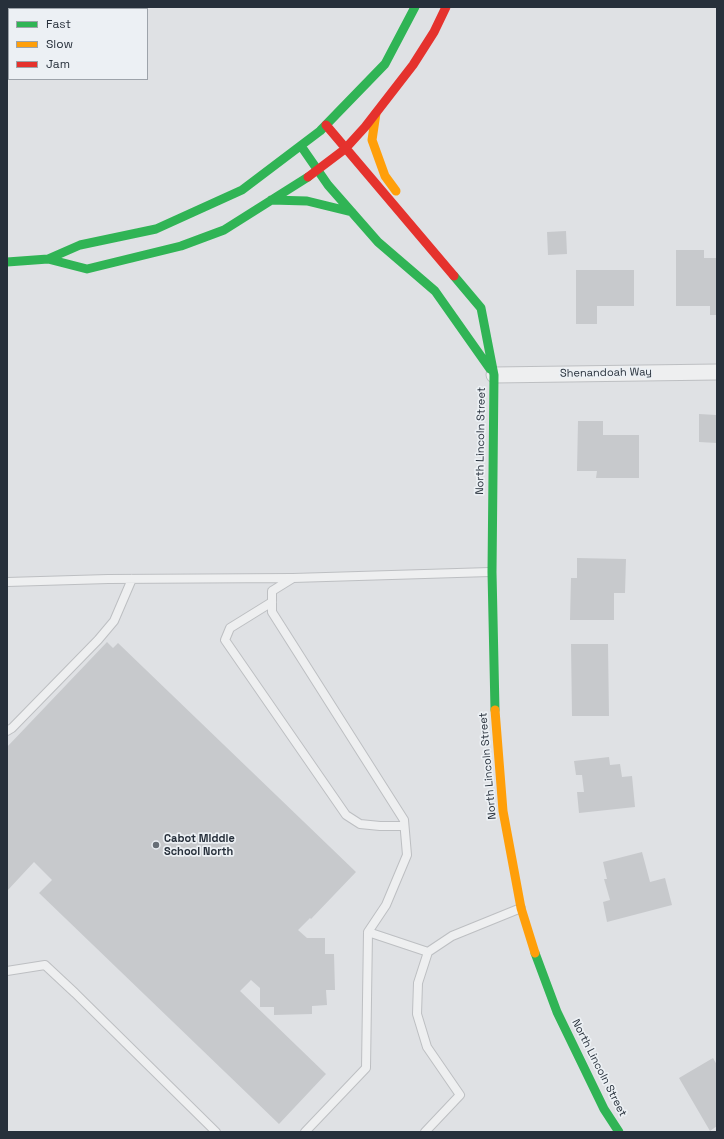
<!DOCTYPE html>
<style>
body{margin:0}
#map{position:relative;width:724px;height:1139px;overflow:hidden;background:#dfe1e4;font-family:"Space Grotesk",sans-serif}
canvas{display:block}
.frame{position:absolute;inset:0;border:8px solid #27303b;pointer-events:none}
.legend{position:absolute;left:8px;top:8px;width:140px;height:72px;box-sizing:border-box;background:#ecf0f4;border:1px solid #9da3aa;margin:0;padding:5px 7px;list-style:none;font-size:12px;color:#27303b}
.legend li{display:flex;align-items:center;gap:8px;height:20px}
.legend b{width:20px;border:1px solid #9da3aa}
</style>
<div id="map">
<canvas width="724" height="1139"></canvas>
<div class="frame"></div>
<ul class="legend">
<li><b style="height:5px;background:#30b455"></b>Fast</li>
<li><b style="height:5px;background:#ff9f0a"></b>Slow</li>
<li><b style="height:5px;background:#e5322d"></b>Jam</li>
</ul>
</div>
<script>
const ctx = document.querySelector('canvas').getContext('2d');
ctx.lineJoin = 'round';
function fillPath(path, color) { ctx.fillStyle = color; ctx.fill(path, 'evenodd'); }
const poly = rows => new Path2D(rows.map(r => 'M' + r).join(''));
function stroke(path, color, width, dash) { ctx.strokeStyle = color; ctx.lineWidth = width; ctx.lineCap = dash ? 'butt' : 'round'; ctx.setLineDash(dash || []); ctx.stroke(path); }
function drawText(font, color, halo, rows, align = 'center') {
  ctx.font = font + ' "Space Grotesk",sans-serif'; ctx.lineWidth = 3.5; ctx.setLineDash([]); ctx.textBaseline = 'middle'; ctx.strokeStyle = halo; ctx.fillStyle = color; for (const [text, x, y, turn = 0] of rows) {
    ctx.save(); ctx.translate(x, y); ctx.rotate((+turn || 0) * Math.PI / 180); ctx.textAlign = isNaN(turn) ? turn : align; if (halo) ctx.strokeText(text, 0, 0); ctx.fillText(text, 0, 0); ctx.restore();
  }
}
fillPath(poly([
 [566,231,567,254,548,255,547,232],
 [676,250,704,250,704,258,717,258,717,315,710,315,710,306,676,306],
 [576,270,634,270,634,306,597,306,597,324,576,324],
 [699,414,716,415,717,443,699,442],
 [578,421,603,421,603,435,639,435,639,478,596,478,597,471,577,471],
 [577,558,626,559,625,593,614,593,614,620,570,620,571,578,577,578],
 [107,642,113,648,118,643,356,872,311,919,310,918,298,930,307,938,325,938,325,954,334,954,335,990,326,990,327,1005,312,1006,312,1014,274,1015,274,1007,260,1007,260,988,251,980,240,991,326,1074,279,1124,39,893,52,880,34,862,7,891,7,747],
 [571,644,608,644,609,716,572,716],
 [609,757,610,765,620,764,622,777,632,776,635,807,579,813,577,792,584,792,582,775,576,775,574,761],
 [642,852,650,882,665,878,672,905,607,922,603,902,610,900,604,879,607,879,603,862],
 [713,1058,717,1065,717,1126,710,1131,679,1078]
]), '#c7c9cc');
const lane = poly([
 [7,582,108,579,292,578],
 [272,602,230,628,225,640,346,815,360,824,380,826,404,826],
 [7,731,12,728,98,640,114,621,132,579],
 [368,932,428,952],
 [7,971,45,965,75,993,216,1132],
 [305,1132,366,1068,368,932,386,905,407,855,404,820,272,612,272,591,293,578,490,572],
 [425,1132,460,1095,427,1047,417,1014,418,983,428,952,452,936,521,908]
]);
const street = poly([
 [494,375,717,372]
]);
stroke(lane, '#bdbfc2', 10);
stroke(street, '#bdbfc2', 17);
stroke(lane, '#eeeff0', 8);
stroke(street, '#eeeff0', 15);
stroke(poly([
 [301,146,328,185,378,242,435,291,490,369],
 [271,200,307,201,352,212],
 [48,259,80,245,156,229,242,190,320,131,385,64,415,7],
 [7,262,48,259,87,269,181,246,224,230,308,177],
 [454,276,481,308,494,375,492,572,495,710],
 [535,953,557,1012,604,1109,619,1132]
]), '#30b455', 9);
stroke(poly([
 [376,113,372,140,385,176,396,191],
 [495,710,503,811,521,908,535,953]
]), '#ff9f0a', 9);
stroke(poly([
 [326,125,454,276],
 [308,177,345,149,365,127,413,65,434,32,446,7]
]), '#e5322d', 9);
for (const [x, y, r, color] of [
 [156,845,4,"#676e76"]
]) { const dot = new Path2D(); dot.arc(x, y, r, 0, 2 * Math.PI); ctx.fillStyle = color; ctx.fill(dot); stroke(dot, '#ecf0f4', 1.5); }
drawText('11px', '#27303b', '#ecf0f4', [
 ["Shenandoah Way",606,373,-1],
 ["North Lincoln Street",481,441,-89],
 ["North Lincoln Street",488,766,-95],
 ["North Lincoln Street",599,1068,63]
]);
drawText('bold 11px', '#27303b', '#ecf0f4', [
 ["Cabot Middle",164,839],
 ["School North",164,852]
], 'left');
</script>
